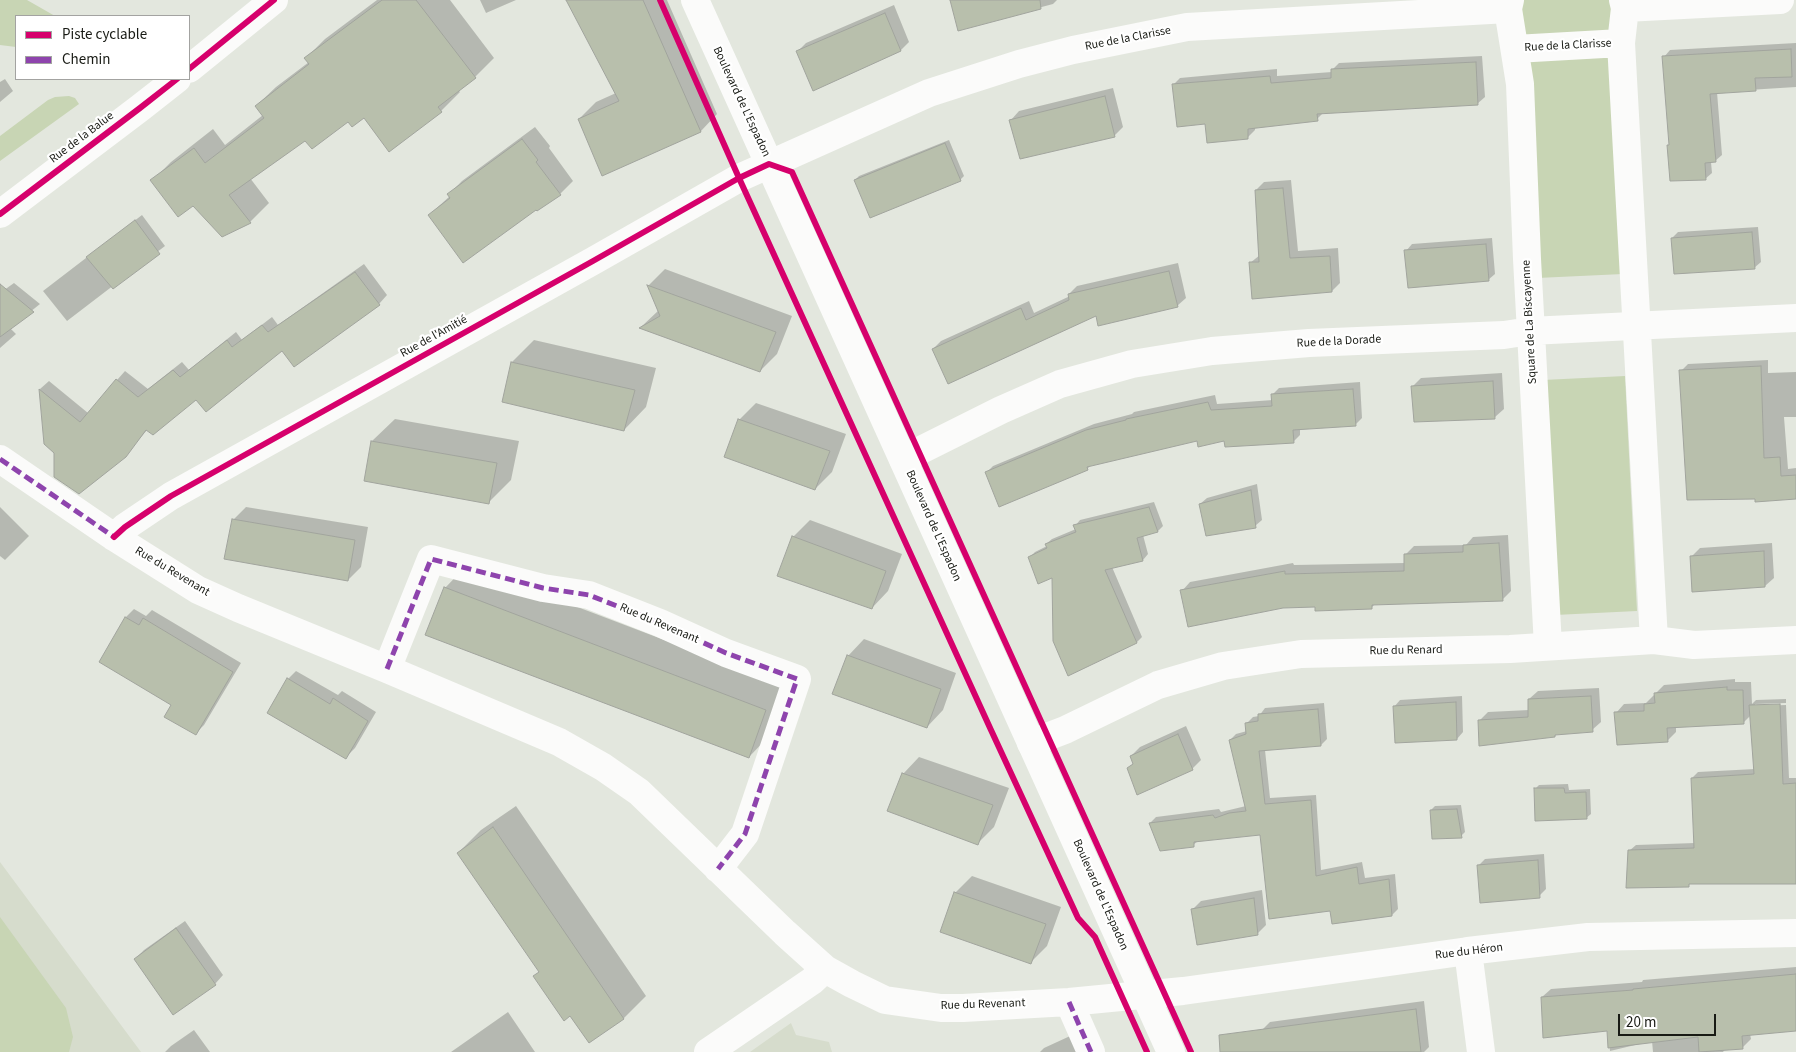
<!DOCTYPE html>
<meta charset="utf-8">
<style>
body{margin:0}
#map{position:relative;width:1796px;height:1052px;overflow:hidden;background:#e3e7de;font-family:"Source Sans 3",sans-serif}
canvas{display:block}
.legend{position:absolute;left:15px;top:15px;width:175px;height:65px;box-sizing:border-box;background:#fff;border:1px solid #a3a3a1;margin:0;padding:6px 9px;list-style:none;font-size:15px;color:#181a14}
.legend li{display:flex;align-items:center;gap:10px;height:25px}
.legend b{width:25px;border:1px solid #a3a3a1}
.scale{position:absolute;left:1618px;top:1014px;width:98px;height:22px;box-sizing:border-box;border:2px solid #181a14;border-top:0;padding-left:6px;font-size:15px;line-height:18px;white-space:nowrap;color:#181a14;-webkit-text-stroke:4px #fff;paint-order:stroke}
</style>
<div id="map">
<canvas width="1796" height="1052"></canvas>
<ul class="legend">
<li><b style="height:6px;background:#d6006c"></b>Piste cyclable</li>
<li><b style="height:6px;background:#8e44ad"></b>Chemin</li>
</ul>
<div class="scale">20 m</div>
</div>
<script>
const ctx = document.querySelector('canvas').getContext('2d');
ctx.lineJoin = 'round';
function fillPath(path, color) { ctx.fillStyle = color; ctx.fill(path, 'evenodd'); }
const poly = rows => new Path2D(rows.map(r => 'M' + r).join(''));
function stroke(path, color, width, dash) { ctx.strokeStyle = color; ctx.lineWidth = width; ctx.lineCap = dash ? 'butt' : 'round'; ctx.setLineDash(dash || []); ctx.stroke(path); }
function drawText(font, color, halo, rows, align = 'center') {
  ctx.font = font + ' "Source Sans 3",sans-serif'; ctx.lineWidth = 4.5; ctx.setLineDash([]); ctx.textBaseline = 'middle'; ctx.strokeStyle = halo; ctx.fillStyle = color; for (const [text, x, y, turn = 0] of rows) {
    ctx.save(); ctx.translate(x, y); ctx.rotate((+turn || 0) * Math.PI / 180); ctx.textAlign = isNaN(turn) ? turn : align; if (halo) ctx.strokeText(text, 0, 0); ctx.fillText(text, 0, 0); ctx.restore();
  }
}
fillPath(poly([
 [0,862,66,951,141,1052,0,1052],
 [791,1023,796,1035,829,1042,832,1052,750,1052]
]), '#d6dccc');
fillPath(poly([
 [0,0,27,0,55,16,16,16,16,47,0,45],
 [1520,0,1613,0,1611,31,1527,36,1519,26],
 [1614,57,1623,274,1537,278,1528,61],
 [69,96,75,98,79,104,0,161,0,136,48,100,55,97],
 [1625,376,1637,611,1555,615,1543,380],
 [0,917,66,1008,73,1037,69,1052,0,1052]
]), '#c8d5b4');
fillPath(poly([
 [377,0,450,0,494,58,475,77,458,90,460,92,441,111,364,116,348,120,306,139,250,178,269,203,250,222,193,204,152,181,171,162,213,129,225,145,263,115,256,106,276,87,309,62,306,58,325,39],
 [480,0,516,0,486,13],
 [567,0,667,0,717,114,701,131,602,175,579,119,596,102,616,93],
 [951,0,1057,0,1053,4,959,29],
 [894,5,909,42,901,50,797,52,806,43],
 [1796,43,1796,87,1717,92,1722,155,1715,161,1711,162,1712,173,1705,179,1668,146,1670,144,1664,57,1670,50],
 [1482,56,1485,97,1477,104,1324,112,1317,119,1255,127,1255,130,1248,137,1206,123,1173,85,1180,78,1277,69,1277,76,1332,72,1332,70,1339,63],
 [5,79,13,91,0,102,0,82],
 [1113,88,1123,127,1114,136,1011,120,1019,111],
 [535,127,550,146,549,148,573,181,560,194,429,215,450,196,449,194,462,181],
 [949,140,964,176,960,180,855,180,859,176],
 [1291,180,1298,251,1338,248,1340,283,1332,291,1250,263,1260,255,1256,190,1264,182],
 [142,215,165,246,67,321,43,291],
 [1758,227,1761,262,1754,268,1672,238,1678,232],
 [1492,238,1495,274,1488,280,1406,251,1412,244],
 [1178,263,1186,298,1177,306,1096,314,933,349,941,341,1029,301,1034,313,1070,296,1069,294,1077,286],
 [364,264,387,295,379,304,282,350,197,398,147,430,125,456,55,453,45,444,40,389,49,381,88,413,125,371,148,389,182,362,189,370,236,332,242,340,272,317,278,325],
 [665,269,792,316,777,354,760,371,641,327,659,310,648,286],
 [14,283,40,304,10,328,16,334,0,348,0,293],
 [534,340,656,368,646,407,624,430,512,362],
 [1768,360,1768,373,1796,372,1796,417,1784,417,1788,469,1796,468,1796,498,1756,498,1681,371,1688,364],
 [1502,373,1504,409,1495,417,1413,386,1421,378],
 [1360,382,1362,418,1355,425,1300,429,1300,435,1293,442,1198,440,1091,465,1087,469,986,473,993,466,1094,424,1132,414,1134,412,1215,395,1217,404,1273,400,1272,395,1279,388],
 [756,403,846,434,832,472,815,489,739,420],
 [395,419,519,441,511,480,489,502,372,441],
 [1257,484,1262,520,1255,526,1200,504,1207,498],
 [1154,502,1163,526,1158,531,1143,535,1148,554,1143,560,1112,567,1142,637,1137,642,1069,675,1053,576,1029,558,1035,552,1047,546,1046,544,1052,539,1076,529,1075,526,1080,520],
 [0,507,29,536,5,560,0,556],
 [246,507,368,527,361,567,348,580,233,520],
 [810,520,902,554,888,591,872,608,793,537],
 [1508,535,1511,591,1502,600,1375,604,1372,607,1316,606,1182,591,1190,582,1293,563,1294,565,1405,563,1405,555,1414,546,1466,545,1473,537],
 [1772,543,1774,578,1765,586,1691,557,1700,548],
 [467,565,788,687,771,734,749,757,445,588],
 [134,609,146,616,152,610,241,663,204,725,196,733,173,705,101,661,126,617],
 [864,639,956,673,943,710,927,727,848,656],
 [296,671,338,695,342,691,376,712,355,748,346,757,288,679],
 [1735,679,1735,682,1751,682,1752,704,1756,700,1786,699,1786,703,1755,704,1755,706,1786,705,1789,778,1796,778,1796,882,1691,882,1688,885,1629,851,1636,845,1695,843,1692,778,1698,772,1755,769,1751,715,1744,722,1676,726,1676,732,1667,741,1616,713,1624,704,1646,703,1664,685],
 [1599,688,1601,722,1592,730,1557,733,1555,736,1479,721,1488,712,1529,710,1529,699,1538,691],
 [1462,696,1463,732,1457,739,1394,707,1400,700],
 [1324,703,1327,739,1321,745,1265,750,1270,798,1316,795,1321,870,1362,862,1365,878,1395,874,1398,909,1392,915,1331,910,1261,833,1198,841,1193,845,1150,823,1156,817,1219,809,1221,812,1246,806,1230,740,1236,734,1247,731,1247,723,1253,717,1259,716,1265,708],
 [1186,726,1201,760,1193,768,1138,793,1128,768,1134,763,1131,756,1140,747],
 [919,757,1009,788,994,827,978,843,903,774],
 [1568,784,1569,790,1590,789,1591,814,1586,818,1535,789,1539,785],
 [1461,805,1465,832,1461,836,1431,810,1435,806],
 [516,806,646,996,624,1018,590,1041,571,1014,535,976,540,971,458,853,481,830],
 [1544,854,1546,889,1539,896,1478,866,1485,859],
 [972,876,1061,907,1047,946,1031,962,955,893],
 [1262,890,1266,925,1257,934,1193,909,1201,901],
 [185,921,223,975,215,984,135,959,144,950],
 [1796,967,1796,1029,1750,1034,1751,1039,1742,1048,1725,1049,1723,1052,1653,1052,1652,1041,1610,1051,1608,1030,1542,997,1551,989,1642,982,1643,980],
 [1424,1001,1429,1047,1424,1052,1258,1052,1262,1030,1270,1022],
 [508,1012,535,1052,451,1052],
 [194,1030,210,1052,165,1052,171,1046],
 [1081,1031,1091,1052,1040,1052,1044,1048]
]), '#0003');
const building = poly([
 [382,0,416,0,476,78,438,107,442,112,389,152,364,118,352,127,348,122,312,149,305,141,229,195,251,223,222,237,193,206,178,217,150,180,194,148,205,163,264,118,255,106,309,64,304,58,382,0],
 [566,0,643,0,701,132,602,176,578,119,619,101,566,0],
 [950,0,1040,0,1041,9,958,31,950,0],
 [885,13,901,51,813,91,796,51,885,13],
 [1791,49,1792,77,1755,78,1756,91,1710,94,1716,162,1705,163,1706,180,1670,181,1667,145,1669,145,1662,56,1791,49],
 [1476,62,1478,105,1317,114,1318,121,1248,129,1248,139,1207,143,1205,124,1177,127,1172,84,1270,76,1271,83,1331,78,1331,69,1476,62],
 [1105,96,1115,137,1020,159,1009,120,1105,96],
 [522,139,538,160,536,162,561,195,537,211,536,210,463,263,428,215,450,198,447,194,522,139],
 [945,143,961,181,870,218,854,180,945,143],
 [1283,188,1290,258,1330,256,1332,292,1252,299,1249,262,1259,262,1255,190,1283,188],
 [135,220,160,254,113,289,86,257,135,220],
 [1752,232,1755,269,1674,274,1671,238,1752,232],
 [1486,244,1489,281,1408,288,1404,250,1486,244],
 [1169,271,1178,307,1098,326,1096,316,948,384,932,349,1021,308,1026,320,1069,300,1068,294,1169,271],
 [355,272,380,305,294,367,282,351,206,412,196,400,153,435,146,430,126,457,79,494,54,477,54,453,44,444,39,389,80,422,116,379,138,397,173,370,180,377,227,340,232,347,262,325,268,332,355,272],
 [0,284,34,312,0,337,0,284],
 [647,285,776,332,760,372,639,328,660,316,647,285],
 [511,362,635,390,624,431,502,402,511,362],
 [1761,366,1764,458,1780,457,1781,476,1796,475,1796,499,1755,502,1755,499,1687,500,1679,370,1761,366],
 [1493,381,1495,419,1414,422,1411,386,1493,381],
 [1353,389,1356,426,1293,430,1294,443,1225,447,1224,441,1198,447,1197,441,1087,467,1088,470,999,507,985,472,1086,430,1126,420,1126,419,1208,402,1211,410,1272,406,1271,394,1353,389],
 [738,419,830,451,815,490,724,457,738,419],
 [371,441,497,463,489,504,364,481,371,441],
 [1251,490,1256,528,1206,536,1199,504,1251,490],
 [1149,507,1158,532,1137,538,1143,561,1105,570,1137,643,1068,676,1053,641,1052,578,1038,584,1028,557,1047,548,1045,544,1076,532,1073,525,1149,507],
 [232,519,355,540,348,581,224,559,232,519],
 [792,536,886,571,872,609,777,576,792,536],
 [1499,543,1503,601,1372,605,1372,609,1315,611,1315,607,1283,608,1188,627,1180,590,1285,571,1285,574,1404,571,1404,554,1463,552,1463,545,1499,543],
 [1764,551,1765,587,1692,592,1690,556,1764,551],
 [444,587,766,710,749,758,425,635,444,587],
 [125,617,139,625,143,618,233,672,196,735,164,717,171,705,99,662,125,617],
 [847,655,941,689,927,728,832,694,847,655],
 [287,678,330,704,333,698,368,721,346,759,267,713,287,678],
 [1727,687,1727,690,1743,690,1744,724,1667,728,1668,742,1617,745,1614,712,1644,711,1644,704,1655,703,1654,693,1727,687],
 [1591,696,1593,732,1555,735,1555,737,1479,746,1478,720,1528,717,1528,699,1591,696],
 [1456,702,1457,740,1395,743,1393,706,1456,702],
 [1780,704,1783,784,1796,783,1796,884,1689,884,1689,887,1626,888,1628,850,1694,848,1691,778,1754,774,1749,705,1780,704],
 [1318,709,1321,746,1259,751,1265,804,1311,800,1316,876,1357,867,1359,884,1389,879,1392,916,1332,924,1330,911,1269,919,1260,835,1194,842,1194,847,1160,851,1149,823,1213,815,1215,818,1229,813,1246,811,1229,740,1246,734,1245,723,1258,721,1258,714,1318,709],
 [1178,734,1193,770,1137,795,1127,768,1133,764,1130,756,1178,734],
 [902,773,993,805,978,845,887,811,902,773],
 [1534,788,1564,788,1565,793,1586,792,1587,819,1535,821,1534,788],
 [1457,809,1462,838,1432,839,1430,810,1457,809],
 [493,827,624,1019,589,1043,570,1016,564,1021,533,976,539,972,457,853,493,827],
 [1538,860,1540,898,1480,903,1477,865,1538,860],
 [954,892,1046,924,1031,964,940,932,954,892],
 [1254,898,1258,935,1197,945,1191,909,1254,898],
 [176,928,216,985,173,1015,134,959,176,928],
 [1796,974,1796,1031,1742,1036,1743,1049,1699,1052,1698,1037,1608,1048,1607,1031,1543,1038,1541,997,1633,990,1633,989,1796,974],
 [1416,1009,1421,1052,1220,1052,1219,1035,1416,1009]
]);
fillPath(building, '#b8bfac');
stroke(building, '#a1a49d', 1);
stroke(poly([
 [1510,0,1508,9,1520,84,1527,259,1548,646],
 [1623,0,1625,8,1621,43,1654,640],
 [1625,8,1780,0],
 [1515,49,1621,43],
 [0,459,114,537,198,590,238,608,387,669,559,742,603,767,639,792,785,933,825,969,852,984,885,1000,941,1008,963,1008,1069,1002,1183,991,1468,951,1588,937,1796,933],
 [903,459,1001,410,1060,384,1132,364,1212,351,1309,343,1504,335,1530,331,1796,318],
 [114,537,125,527,171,496,593,261,739,178,929,93,1019,64,1073,50,1187,27,1508,9],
 [387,669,431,559,543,588,589,595,660,623,726,653,797,679,745,834,718,869],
 [1031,743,1065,730,1158,685,1223,666,1301,654,1510,649,1654,640,1694,645,1796,640],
 [1468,951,1481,1052],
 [1069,1002,1091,1052],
 [708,1052,812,981,825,969]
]), '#fbfbfa', 28);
stroke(poly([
 [695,0,1171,1052]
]), '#fbfbfa', 28);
stroke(poly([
 [189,69,274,0],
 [0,214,140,108,177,79]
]), '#fbfbfa', 28);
stroke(poly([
 [0,459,114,537],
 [387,669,431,559,543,588,589,595,660,623,726,653,797,679,745,834,718,869],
 [1069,1002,1091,1052]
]), '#8e44ad', 5, [10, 5]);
stroke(poly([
 [660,0,739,178,991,730,1078,918,1095,937,1147,1052],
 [189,69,274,0],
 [0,214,140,108,177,79],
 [114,537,125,527,171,496,593,261,739,178,769,164,792,172,1191,1052]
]), '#d6006c', 6);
drawText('12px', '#181a14', '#fff', [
 ["Rue de la Clarisse",1128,39,-11],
 ["Rue de la Clarisse",1568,46,-3],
 ["Boulevard de L'Espadon",741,102,65],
 ["Rue de la Balue",82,138,-37],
 ["Square de La Biscayenne",1530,322,-93],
 ["Rue de l'Amitié",434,337,-29],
 ["Rue de la Dorade",1339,342,-3],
 ["Boulevard de L'Espadon",933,526,66],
 ["Rue du Revenant",172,572,31],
 ["Rue du Revenant",659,624,23],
 ["Rue du Renard",1406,651,-1],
 ["Boulevard de L'Espadon",1100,895,66],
 ["Rue du Héron",1469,952,-7],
 ["Rue du Revenant",983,1005,-2]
]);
</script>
